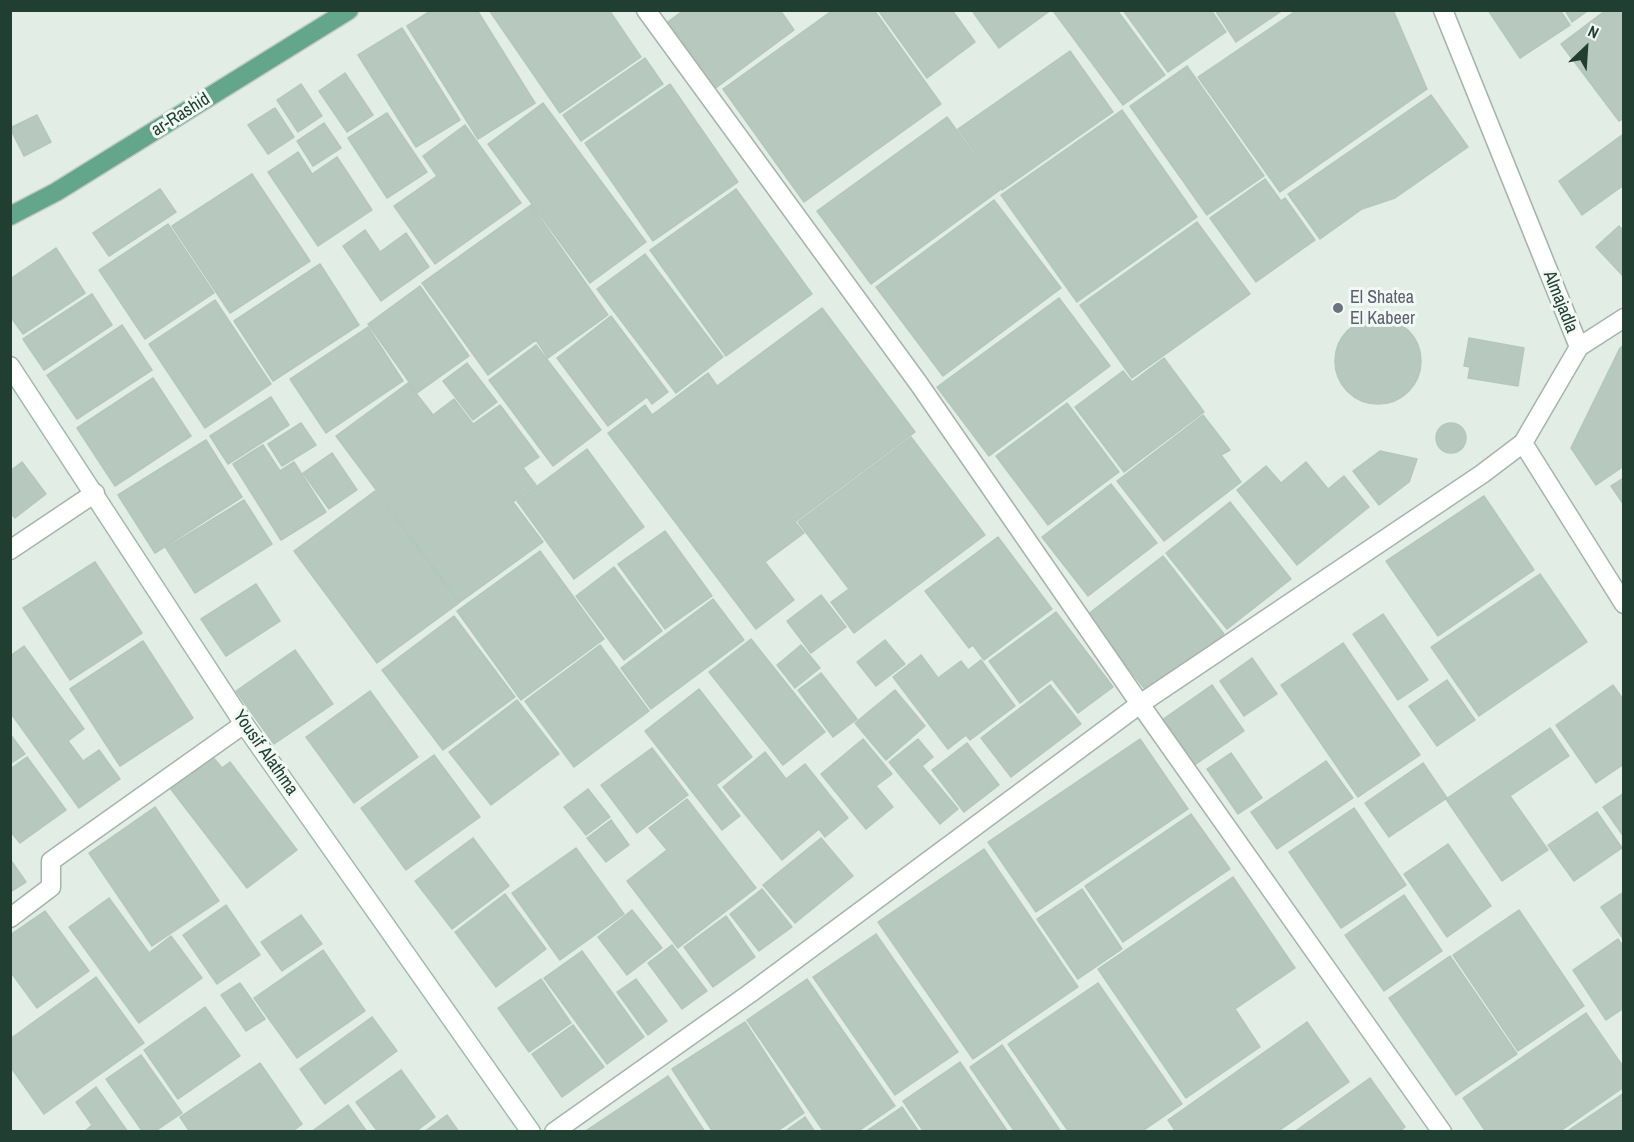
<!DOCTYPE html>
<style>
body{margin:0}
#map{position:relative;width:1634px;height:1142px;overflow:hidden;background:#e2ede6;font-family:"Archivo Narrow",sans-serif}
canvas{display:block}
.frame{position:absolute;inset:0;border:12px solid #203f32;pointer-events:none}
.north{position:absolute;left:1556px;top:18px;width:60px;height:60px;-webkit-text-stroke:4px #f2f9f5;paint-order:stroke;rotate:25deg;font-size:16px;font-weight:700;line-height:24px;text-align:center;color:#203f32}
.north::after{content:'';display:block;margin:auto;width:21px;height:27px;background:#203f32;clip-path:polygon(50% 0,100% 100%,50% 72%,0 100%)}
</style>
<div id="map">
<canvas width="1634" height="1142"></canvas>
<div class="frame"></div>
<div class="north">N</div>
</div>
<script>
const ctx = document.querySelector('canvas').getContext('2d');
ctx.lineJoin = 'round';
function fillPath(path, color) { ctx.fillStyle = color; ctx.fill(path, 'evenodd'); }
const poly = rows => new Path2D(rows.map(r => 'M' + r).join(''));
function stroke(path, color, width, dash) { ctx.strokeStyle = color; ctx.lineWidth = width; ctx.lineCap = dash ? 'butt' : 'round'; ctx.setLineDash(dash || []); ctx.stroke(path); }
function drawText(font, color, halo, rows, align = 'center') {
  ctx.font = font + ' "Archivo Narrow",sans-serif'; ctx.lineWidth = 6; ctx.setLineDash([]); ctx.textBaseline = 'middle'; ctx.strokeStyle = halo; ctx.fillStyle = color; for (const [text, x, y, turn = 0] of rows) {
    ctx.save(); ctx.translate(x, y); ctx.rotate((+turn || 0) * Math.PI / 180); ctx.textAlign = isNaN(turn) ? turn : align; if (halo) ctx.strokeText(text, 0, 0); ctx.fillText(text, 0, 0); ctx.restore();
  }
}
const building = poly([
 [432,10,477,10,535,103,478,139,407,26,432,10],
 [489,10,609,10,641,57,560,113,489,10],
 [684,10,780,10,794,30,713,90,665,24,684,10],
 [833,10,874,10,941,104,804,202,723,89,833,10],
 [878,10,952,10,975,42,927,78,878,10],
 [975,10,1051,10,999,48,973,12,975,10],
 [1057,10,1117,10,1165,75,1123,105,1054,12,1057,10],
 [1123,10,1211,10,1226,32,1168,72,1123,10],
 [1215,10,1283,10,1236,42,1215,10],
 [1297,10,1393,10,1427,89,1280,192,1198,77,1297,10],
 [1488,10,1560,10,1570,25,1520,58,1488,10],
 [1565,10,1589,10,1572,22,1565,10],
 [1606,10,1624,10,1624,118,1619,121,1561,44,1606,10],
 [402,28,460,120,416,147,358,55,402,28],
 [1070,51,1113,112,1002,190,958,129,1070,51],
 [645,58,663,84,581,141,563,115,645,58],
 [1187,66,1264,176,1207,215,1130,106,1187,66],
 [345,73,373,115,347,132,319,91,345,73],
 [301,84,322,116,298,132,277,100,301,84],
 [670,84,738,182,653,241,585,143,670,84],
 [1431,95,1468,147,1395,198,1362,209,1320,239,1288,194,1431,95],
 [543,103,646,242,590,283,488,144,543,103],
 [275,108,294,137,268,154,248,125,275,108],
 [1122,110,1197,217,1077,302,1001,195,1122,110],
 [387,113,427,172,387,198,348,138,387,113],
 [37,115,51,142,24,156,10,128,37,115],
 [947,117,1000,190,871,284,817,211,947,117],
 [324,123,341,148,313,166,297,141,324,123],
 [465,125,521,203,435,264,394,206,437,176,423,156,465,125],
 [1622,135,1624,185,1582,215,1559,181,1622,135],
 [298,152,312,174,337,157,372,210,318,246,268,172,298,152],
 [252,174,310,261,230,313,172,226,252,174],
 [1265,179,1281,201,1285,198,1315,240,1256,282,1210,218,1265,179],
 [160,189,176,212,109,256,93,233,160,189],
 [736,189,812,294,726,356,650,250,736,189],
 [994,200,1061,288,943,376,876,287,994,200],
 [531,205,608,315,548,358,536,340,488,375,422,283,531,205],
 [1197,222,1250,294,1132,378,1080,305,1197,222],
 [168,224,214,293,145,339,99,270,168,224],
 [1619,226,1624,231,1624,277,1596,247,1619,226],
 [365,230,380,252,406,233,429,267,381,301,343,246,365,230],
 [56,248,85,293,23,334,10,316,10,279,56,248],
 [645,254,723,357,676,393,597,289,645,254],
 [320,264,359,325,273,381,234,321,320,264],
 [420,286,469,356,417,393,368,324,420,286],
 [92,294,112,325,44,370,23,339,92,294],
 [1059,298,1110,366,989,456,937,387,1059,298],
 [215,300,271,384,205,428,149,344,215,300],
 [822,308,915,432,795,522,804,533,765,562,794,600,756,629,608,433,645,405,652,415,708,373,717,386,822,308],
 [611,316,668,392,652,404,647,397,608,426,557,358,611,316],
 '1335 361a43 43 0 1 1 86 0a43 43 0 1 1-86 0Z',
 [122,325,152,370,77,419,47,375,122,325],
 [368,327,403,381,326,433,290,379,368,327],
 [1469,338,1524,348,1518,386,1468,378,1470,367,1464,366,1469,338],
 [536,345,601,430,553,466,489,380,536,345],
 [1624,345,1624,466,1596,485,1571,448,1620,348,1624,345],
 [1164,358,1204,412,1124,472,1075,407,1123,371,1132,382,1164,358],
 [467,363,497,402,473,420,443,381,467,363],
 [153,378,191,436,115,486,77,428,153,378],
 [408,383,433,415,454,399,473,424,500,405,539,457,523,468,536,485,513,502,543,542,460,602,336,436,408,383],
 [271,397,289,425,228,464,210,436,271,397],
 [1067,403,1119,472,1048,525,996,456,1067,403],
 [1203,415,1230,450,1221,455,1241,482,1164,541,1117,481,1203,415],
 '1436 438a15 15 0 1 1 30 0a15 15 0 1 1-30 0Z',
 [301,423,316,445,282,466,268,444,301,423],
 [911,437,985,535,854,633,831,602,849,589,798,522,911,437],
 [206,440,242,497,155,553,118,495,206,440],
 [263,445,280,471,294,462,326,512,281,540,233,464,263,445],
 [587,449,644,527,574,579,517,501,587,449],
 [1380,451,1417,459,1409,482,1379,505,1353,471,1380,451],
 [332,453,357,490,329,509,303,473,332,453],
 [22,462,46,494,15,518,10,512,10,471,22,462],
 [1306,462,1328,489,1344,476,1369,507,1297,565,1237,490,1266,466,1281,483,1306,462],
 [1624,478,1624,505,1611,486,1624,478],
 [1111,484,1157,543,1088,596,1042,537,1111,484],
 [375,491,459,603,377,663,294,551,375,491],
 [1484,496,1534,570,1438,636,1386,561,1484,496],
 [244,500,272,544,195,593,166,548,244,500],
 [1230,502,1291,579,1227,629,1166,553,1230,502],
 [665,531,712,596,665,629,618,564,665,531],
 [998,537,1052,609,984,660,973,645,969,648,925,591,998,537],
 [540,551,604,639,521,700,457,611,540,551],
 [1163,556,1224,634,1148,693,1087,615,1163,556],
 [95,562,142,633,70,680,23,608,95,562],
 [614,567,662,631,624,660,576,596,614,567],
 [1540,574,1587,642,1479,716,1431,647,1540,574],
 [256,584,280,621,226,656,201,619,256,584],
 [821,595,846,627,811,653,787,621,821,595],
 [713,599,744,640,651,709,621,668,713,599],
 [1056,612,1113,687,1078,713,1052,679,1020,703,989,661,1056,612],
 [1383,614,1428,680,1398,700,1353,634,1383,614],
 [454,616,515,697,443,750,382,670,454,616],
 [751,639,825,732,783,765,709,672,751,639],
 [885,640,905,664,876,686,857,662,885,640],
 [143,641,193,718,120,766,70,689,143,641],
 [1343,643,1420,755,1358,797,1281,685,1343,643],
 [600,645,649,711,574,767,525,701,600,645],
 [801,645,820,668,795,688,777,665,801,645],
 [24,646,84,729,68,741,83,761,99,750,120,779,79,808,10,712,10,656,24,646],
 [295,650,333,704,274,744,236,691,295,650],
 [921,655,938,678,961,661,968,670,981,660,1015,706,970,740,966,735,948,749,893,677,921,655],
 [1252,658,1277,694,1244,716,1220,681,1252,658],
 [821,673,857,719,833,737,798,690,821,673],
 [1447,680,1475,720,1437,746,1409,706,1447,680],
 [1050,685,1081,724,1011,777,981,738,1050,685],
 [1212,685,1244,731,1193,766,1162,720,1212,685],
 [1613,685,1624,701,1624,764,1596,783,1556,725,1613,685],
 [699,689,752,757,716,785,740,816,722,830,645,731,699,689],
 [895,690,925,726,886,760,855,723,895,690],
 [370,691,418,757,354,803,306,737,370,691],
 [517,700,559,754,491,805,449,752,517,700],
 [1550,728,1569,756,1510,796,1548,850,1502,881,1446,799,1550,728],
 [10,734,25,754,10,764,10,734],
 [863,739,892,774,876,786,893,807,866,829,821,774,863,739],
 [918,739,933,757,922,766,958,809,940,824,889,762,918,739],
 [1140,739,1188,809,1036,912,988,842,1140,739],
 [967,743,999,785,964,812,932,770,967,743],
 [652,748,688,795,637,833,601,785,652,748],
 [765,752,786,779,805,764,848,818,825,837,819,829,782,860,723,787,765,752],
 [1231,753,1262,798,1238,814,1207,769,1231,753],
 [434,755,480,817,406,870,361,808,434,755],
 [212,756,222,768,230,762,297,850,247,888,170,788,212,756],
 [27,757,66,810,20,843,10,831,10,769,27,757],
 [1326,761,1353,798,1277,849,1251,812,1326,761],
 [1423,763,1447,798,1389,837,1365,803,1423,763],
 [588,789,610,817,586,835,564,807,588,789],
 [1624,793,1624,837,1603,807,1624,793],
 [687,799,756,888,678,948,627,881,667,850,649,828,687,799],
 [155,807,219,901,152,946,89,853,155,807],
 [1354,808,1406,885,1341,928,1289,852,1354,808],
 [1597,812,1622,848,1574,881,1548,845,1597,812],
 [1191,814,1230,869,1123,942,1085,886,1191,814],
 [611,820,629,845,606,862,587,838,611,820],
 [473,838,509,886,452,929,415,881,473,838],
 [821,838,853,876,795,923,763,885,821,838],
 [1448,844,1491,906,1447,937,1404,874,1448,844],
 [576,848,624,914,560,960,512,893,576,848],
 [984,849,1078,987,973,1059,878,922,984,849],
 [10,859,26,882,10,892,10,859],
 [1233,877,1295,968,1235,1009,1260,1047,1186,1098,1098,969,1233,877],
 [762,889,792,927,759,951,730,914,762,889],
 [1082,889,1122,949,1078,979,1037,919,1082,889],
 [1624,892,1624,940,1601,907,1624,892],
 [505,894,546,949,496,987,455,932,505,894],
 [1404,895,1442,951,1384,991,1345,935,1404,895],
 [109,898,149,953,171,936,202,978,139,1023,69,927,109,898],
 [226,905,260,955,217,984,183,935,226,905],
 [632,910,662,948,627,975,598,937,632,910],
 [1519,910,1584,1006,1518,1051,1453,955,1519,910],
 [45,911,89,971,37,1008,10,971,10,935,45,911],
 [301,915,322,944,282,971,261,942,301,915],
 [726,916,755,957,713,987,684,947,726,916],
 [876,934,958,1052,895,1095,813,977,876,934],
 [1618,939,1624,948,1624,1008,1606,1020,1573,970,1618,939],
 [672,945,707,991,682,1009,648,963,672,945],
 [323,950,365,1011,297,1058,254,998,323,950],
 [582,951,644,1037,607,1064,544,978,582,951],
 [1450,956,1517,1054,1456,1095,1389,998,1450,956],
 [96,977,144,1043,44,1114,10,1066,10,1039,96,977],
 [541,979,571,1023,529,1052,498,1008,541,979],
 [636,979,667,1021,648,1035,617,992,636,979],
 [807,979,895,1106,857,1132,824,1132,747,1020,807,979],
 [240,983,265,1019,246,1031,221,995,240,983],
 [1098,983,1182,1104,1141,1132,1069,1132,1008,1044,1098,983],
 [205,1007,240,1056,178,1099,144,1050,205,1007],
 [1586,1013,1624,1068,1624,1087,1559,1132,1486,1132,1463,1098,1586,1013],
 [372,1017,397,1051,325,1104,300,1069,372,1017],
 [745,1022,804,1113,776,1132,713,1132,672,1069,745,1022],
 [1307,1022,1349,1082,1277,1132,1176,1132,1168,1120,1307,1022],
 [573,1025,604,1067,562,1097,532,1054,573,1025],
 [1002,1045,1061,1132,1015,1132,970,1067,1002,1045],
 [141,1055,182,1113,154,1132,143,1132,106,1079,141,1055],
 [960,1062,1008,1132,924,1132,903,1101,960,1062],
 [260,1063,302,1124,292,1132,190,1132,180,1117,260,1063],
 [401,1070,435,1117,415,1132,378,1132,356,1102,401,1070],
 [668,1076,705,1132,584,1132,668,1076],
 [1370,1078,1405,1127,1399,1132,1294,1132,1370,1078],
 [96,1087,128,1132,84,1132,92,1125,76,1102,96,1087],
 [1624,1093,1624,1132,1566,1132,1624,1093],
 [348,1105,367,1132,311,1132,348,1105],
 [902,1107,919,1132,865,1132,902,1107],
 [447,1115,459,1132,424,1132,447,1115],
 [805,1117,815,1132,784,1132,805,1117]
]);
fillPath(building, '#b7c8bf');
stroke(building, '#b4c7bc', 1.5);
const street = poly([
 [646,10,919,384,1140,704,1442,1132],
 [1443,10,1579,347,1523,443,1624,604],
 [1579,347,1624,318],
 [10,550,95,493],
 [10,918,51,887,51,861,244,724],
 [554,1132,749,994,1140,704,1482,474,1523,443]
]);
const secondary = poly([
 [10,366,244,724,531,1132]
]);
const primary = poly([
 [10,216,56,192,349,10]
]);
stroke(street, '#a4b5ac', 21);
stroke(secondary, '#9fbaad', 21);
stroke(primary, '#c1c9c6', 21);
stroke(street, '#fff', 18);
stroke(secondary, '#fff', 18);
stroke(primary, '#63a68b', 18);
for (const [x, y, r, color] of [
 [1338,308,6,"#6b7280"]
]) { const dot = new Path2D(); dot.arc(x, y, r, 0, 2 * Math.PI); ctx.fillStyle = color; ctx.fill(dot); stroke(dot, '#f2f9f5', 2); }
drawText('18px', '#203f32', '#f2f9f5', [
 ["ar-Rashid",181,115,-32],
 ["Almajadla",1560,302,68],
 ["Yousif Alathma",265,753,55]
]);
drawText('18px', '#5b616d', '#f2f9f5', [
 ["El Shatea",1350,298],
 ["El Kabeer",1350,319]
], 'left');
</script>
